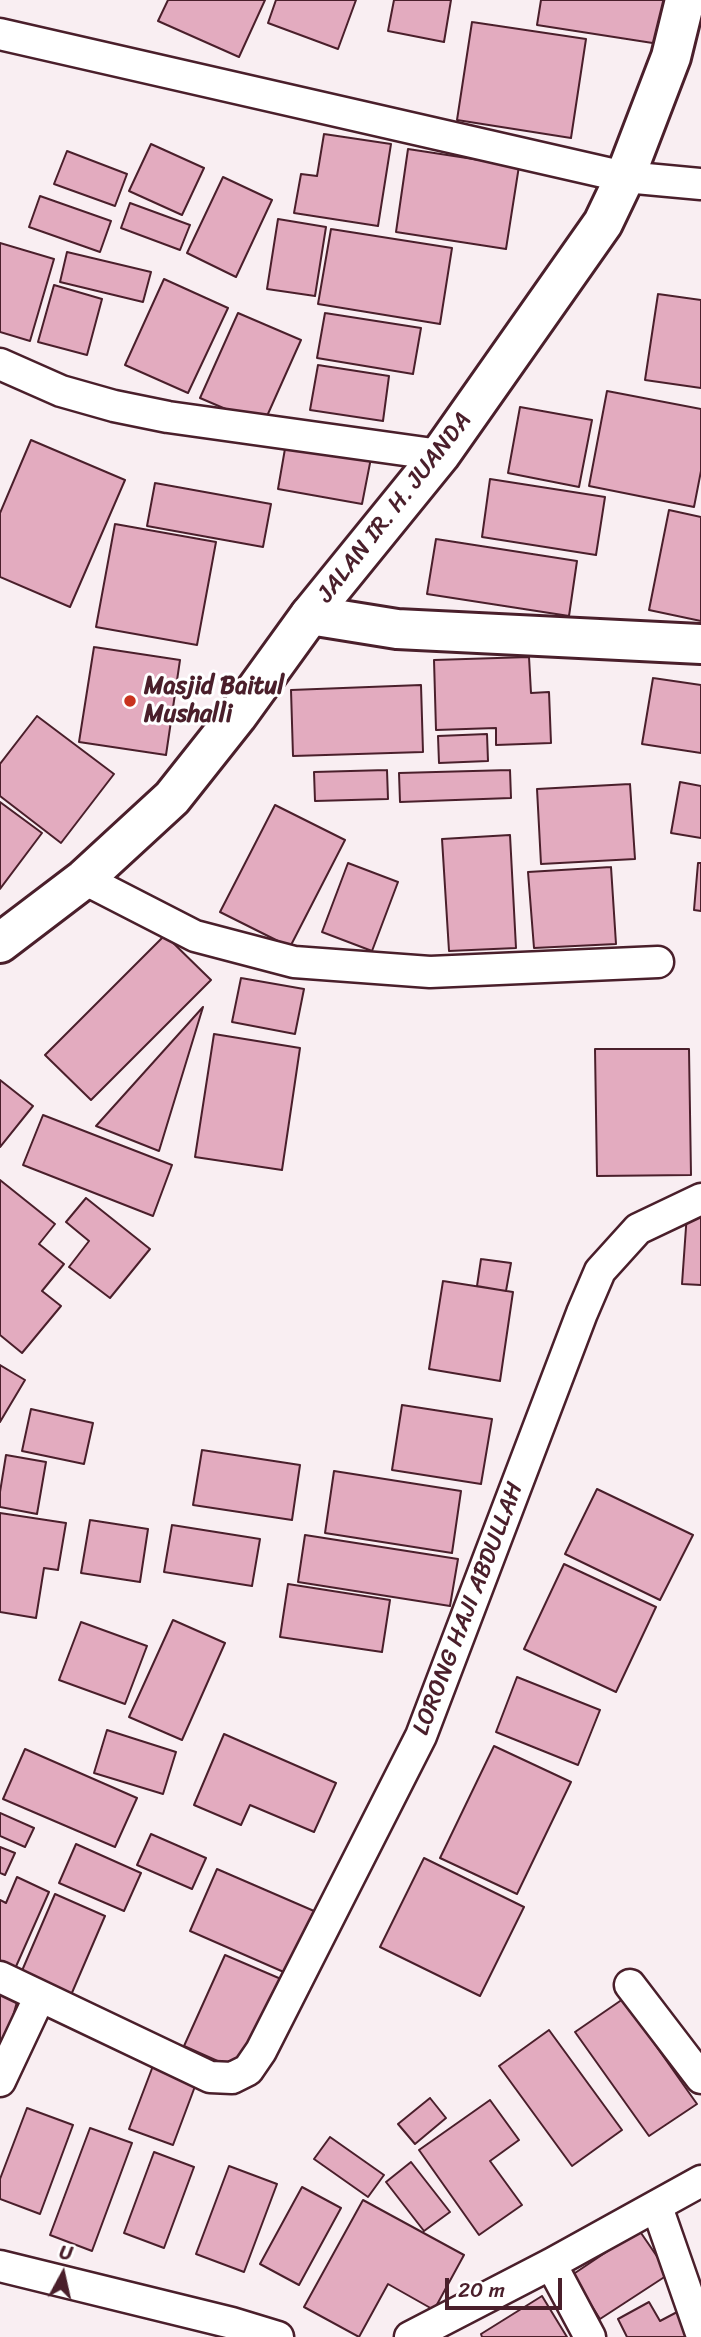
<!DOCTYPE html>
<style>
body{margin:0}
#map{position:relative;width:701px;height:2337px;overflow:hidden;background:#f9eef2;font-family:Sriracha,sans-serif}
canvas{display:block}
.north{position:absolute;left:28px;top:2239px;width:70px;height:70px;-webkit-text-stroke:5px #fff;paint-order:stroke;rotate:8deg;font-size:19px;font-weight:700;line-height:28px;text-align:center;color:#4a1f2b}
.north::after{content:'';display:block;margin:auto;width:24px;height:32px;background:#4a1f2b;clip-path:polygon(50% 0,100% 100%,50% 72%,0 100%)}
.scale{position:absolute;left:445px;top:2278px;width:117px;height:32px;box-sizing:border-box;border:4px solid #4a1f2b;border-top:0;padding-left:9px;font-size:21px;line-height:24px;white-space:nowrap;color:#4a1f2b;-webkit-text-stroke:5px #fff;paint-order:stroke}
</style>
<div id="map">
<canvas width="701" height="2337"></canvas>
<div class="north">U</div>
<div class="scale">20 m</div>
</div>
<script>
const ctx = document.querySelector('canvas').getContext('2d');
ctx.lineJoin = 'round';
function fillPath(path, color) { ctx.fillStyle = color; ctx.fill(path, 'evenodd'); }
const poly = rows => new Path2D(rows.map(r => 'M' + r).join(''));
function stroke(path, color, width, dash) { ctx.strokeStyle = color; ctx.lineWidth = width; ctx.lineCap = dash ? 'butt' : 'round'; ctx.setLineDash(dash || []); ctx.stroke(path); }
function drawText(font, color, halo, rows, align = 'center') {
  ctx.font = font + ' Sriracha,sans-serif'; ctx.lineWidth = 6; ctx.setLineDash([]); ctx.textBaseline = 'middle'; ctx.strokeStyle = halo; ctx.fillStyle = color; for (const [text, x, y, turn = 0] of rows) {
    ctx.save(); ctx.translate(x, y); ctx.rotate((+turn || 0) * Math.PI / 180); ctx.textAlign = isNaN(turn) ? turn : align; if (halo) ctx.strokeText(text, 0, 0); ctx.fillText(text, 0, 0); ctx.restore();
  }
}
const building = poly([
 [168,0,265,0,239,57,158,21,168,0],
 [276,0,356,0,338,49,268,23,276,0],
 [394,0,451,0,444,42,388,31,394,0],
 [541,0,665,0,659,44,537,25,541,0],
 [472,22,586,39,571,138,457,120,472,22],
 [324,134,391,144,378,226,294,213,301,174,317,176,324,134],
 [151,144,204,168,182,215,129,191,151,144],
 [408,149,519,166,506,249,396,232,408,149],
 [67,151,127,174,115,206,54,184,67,151],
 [223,177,272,200,236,277,187,253,223,177],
 [40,196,111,221,100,252,29,227,40,196],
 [130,203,190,225,180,250,121,228,130,203],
 [278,219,326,227,315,296,267,289,278,219],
 [331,229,452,248,440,324,318,304,331,229],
 [0,243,54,259,30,341,0,332,0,243],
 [67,252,151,272,143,302,60,282,67,252],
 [164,279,228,308,188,393,125,365,164,279],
 [54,285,102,299,87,355,38,342,54,285],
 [658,294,701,300,701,388,645,380,658,294],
 [238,313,301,340,263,425,200,398,238,313],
 [325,313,421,328,413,374,317,358,325,313],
 [318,365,389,376,383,421,310,410,318,365],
 [607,391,701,409,701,471,694,507,589,486,607,391],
 [520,407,592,420,579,487,508,473,520,407],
 [31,440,125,480,70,607,0,577,0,513,31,440],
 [286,443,371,458,362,504,278,489,286,443],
 [490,479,605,497,596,555,482,537,490,479],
 [155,483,271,504,263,547,147,526,155,483],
 [669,510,701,517,701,621,649,610,669,510],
 [115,524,216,542,197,645,96,627,115,524],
 [436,539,577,561,569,616,427,594,436,539],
 [94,647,180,660,166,755,79,742,94,647],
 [529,657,531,693,549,692,551,743,496,745,496,728,436,730,434,660,529,657],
 [653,678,701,685,701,753,642,744,653,678],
 [421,685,423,752,293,756,291,690,421,685],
 [37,716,114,774,61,843,0,796,0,764,37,716],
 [487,734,488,761,439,763,438,736,487,734],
 [387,770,388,799,315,801,314,772,387,770],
 [510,770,511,798,400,802,399,773,510,770],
 [680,782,701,786,701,838,671,833,680,782],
 [630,784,635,859,541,864,537,789,630,784],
 [0,802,42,833,0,889,0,802],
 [275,805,345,840,290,947,220,912,275,805],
 [510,835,516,948,449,951,442,839,510,835],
 [348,863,398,882,372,951,322,932,348,863],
 [698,863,701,863,701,911,694,910,698,863],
 [611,867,616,944,534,948,528,872,611,867],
 [165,935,211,980,91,1100,45,1055,165,935],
 [241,978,304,989,295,1034,232,1022,241,978],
 [203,1007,159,1151,96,1126,203,1007],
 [214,1034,300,1048,282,1170,195,1157,214,1034],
 [595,1049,689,1049,691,1175,597,1176,595,1049],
 [0,1080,33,1106,0,1147,0,1080],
 [43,1115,172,1165,153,1216,23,1165,43,1115],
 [0,1180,55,1224,39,1244,64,1264,42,1291,61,1306,22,1353,0,1335,0,1180],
 [86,1198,150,1249,110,1298,69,1267,89,1241,66,1222,86,1198],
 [687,1213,701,1214,701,1285,682,1284,687,1213],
 [481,1259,511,1263,506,1291,477,1286,481,1259],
 [443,1281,513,1292,500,1381,429,1369,443,1281],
 [0,1365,25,1380,0,1422,0,1365],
 [402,1405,492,1419,481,1484,392,1470,402,1405],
 [31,1409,93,1423,84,1464,22,1451,31,1409],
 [202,1450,300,1465,292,1520,193,1505,202,1450],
 [6,1455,46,1462,37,1514,0,1507,0,1492,6,1455],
 [334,1471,461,1491,452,1553,325,1533,334,1471],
 [597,1489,693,1535,660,1600,565,1554,597,1489],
 [0,1513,66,1523,58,1570,44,1568,36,1618,0,1612,0,1513],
 [90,1520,148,1529,140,1582,81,1573,90,1520],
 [172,1525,260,1539,252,1586,164,1572,172,1525],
 [305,1535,458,1559,450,1606,298,1582,305,1535],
 [564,1564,656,1607,616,1692,524,1649,564,1564],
 [288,1584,390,1600,382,1652,280,1637,288,1584],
 [173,1620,225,1643,182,1740,129,1717,173,1620],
 [81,1622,147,1646,125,1704,59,1680,81,1622],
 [517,1677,600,1710,578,1765,496,1732,517,1677],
 [107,1730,176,1752,163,1794,94,1773,107,1730],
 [224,1734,336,1783,314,1832,250,1805,241,1825,194,1805,224,1734],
 [494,1746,571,1782,517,1894,440,1858,494,1746],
 [25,1749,137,1798,115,1847,3,1799,25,1749],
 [0,1813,34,1828,25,1847,0,1836,0,1813],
 [151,1834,206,1858,192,1889,137,1865,151,1834],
 [76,1844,141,1873,124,1911,59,1883,76,1844],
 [0,1847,15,1853,5,1875,0,1873,0,1847],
 [424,1858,524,1907,480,1996,380,1947,424,1858],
 [217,1869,314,1911,286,1973,190,1931,217,1869],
 [17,1877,49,1892,14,1971,0,1965,0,1900,6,1903,17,1877],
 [55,1894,105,1916,71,1995,21,1973,55,1894],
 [225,1955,281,1979,240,2071,184,2046,225,1955],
 [0,1985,20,1991,0,2063,0,1985],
 [623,1999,697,2104,649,2136,575,2032,623,1999],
 [549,2030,622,2130,572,2166,499,2066,549,2030],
 [156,2058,200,2073,173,2145,129,2129,156,2058],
 [430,2098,446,2118,415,2144,398,2124,430,2098],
 [490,2100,519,2140,490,2161,522,2205,479,2235,419,2150,490,2100],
 [27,2108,73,2125,40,2214,0,2199,0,2179,27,2108],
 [90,2128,132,2143,92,2251,50,2235,90,2128],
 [330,2137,384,2175,368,2197,314,2159,330,2137],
 [154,2152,194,2167,164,2248,124,2233,154,2152],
 [411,2162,450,2212,424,2231,386,2182,411,2162],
 [229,2166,277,2184,244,2272,196,2254,229,2166],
 [302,2187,341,2208,299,2285,260,2264,302,2187],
 [363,2200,464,2255,434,2310,388,2284,359,2337,304,2307,363,2200],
 [639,2230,669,2274,600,2319,572,2275,639,2230],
 [542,2296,567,2337,482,2337,481,2334,542,2296],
 [649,2302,660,2321,679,2311,693,2337,627,2337,618,2319,649,2302]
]);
fillPath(building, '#e3abbf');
stroke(building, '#4a1f2b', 2);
const minor = poly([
 [0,34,625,177,701,184],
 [0,364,61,391,114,406,168,417,440,455],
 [84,879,195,936,294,962,430,972,658,962],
 [0,1977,210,2077,232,2078,248,2070,261,2051,421,1736,582,1313,600,1271,638,1229,701,1199],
 [630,1985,701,2078],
 [0,2081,40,1996],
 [657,2207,701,2333],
 [551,2264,590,2337],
 [0,2266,232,2323,278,2337],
 [410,2337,551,2264,701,2181]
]);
const tertiary = poly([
 [310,615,397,629,701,644]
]);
const secondary = poly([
 [0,943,84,879,172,798,237,716,310,615,440,455,603,223,625,177,671,57,685,0]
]);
stroke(minor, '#4a1f2b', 35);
stroke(tertiary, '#4a1f2b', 44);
stroke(secondary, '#4a1f2b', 44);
stroke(minor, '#fff', 30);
stroke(tertiary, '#fff', 38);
stroke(secondary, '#fff', 38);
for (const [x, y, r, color] of [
 [130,701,7,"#c8321e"]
]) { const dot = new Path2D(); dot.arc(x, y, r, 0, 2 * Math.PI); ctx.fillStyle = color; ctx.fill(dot); stroke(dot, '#fff', 2.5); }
drawText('24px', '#4a1f2b', '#fff', [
 ["JALAN IR. H. JUANDA",395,508,-52],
 ["LORONG HAJI ABDULLAH",469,1609,-69]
]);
drawText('bold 24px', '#4a1f2b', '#fff', [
 ["Masjid Baitul",144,687],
 ["Mushalli",144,715]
], 'left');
</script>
